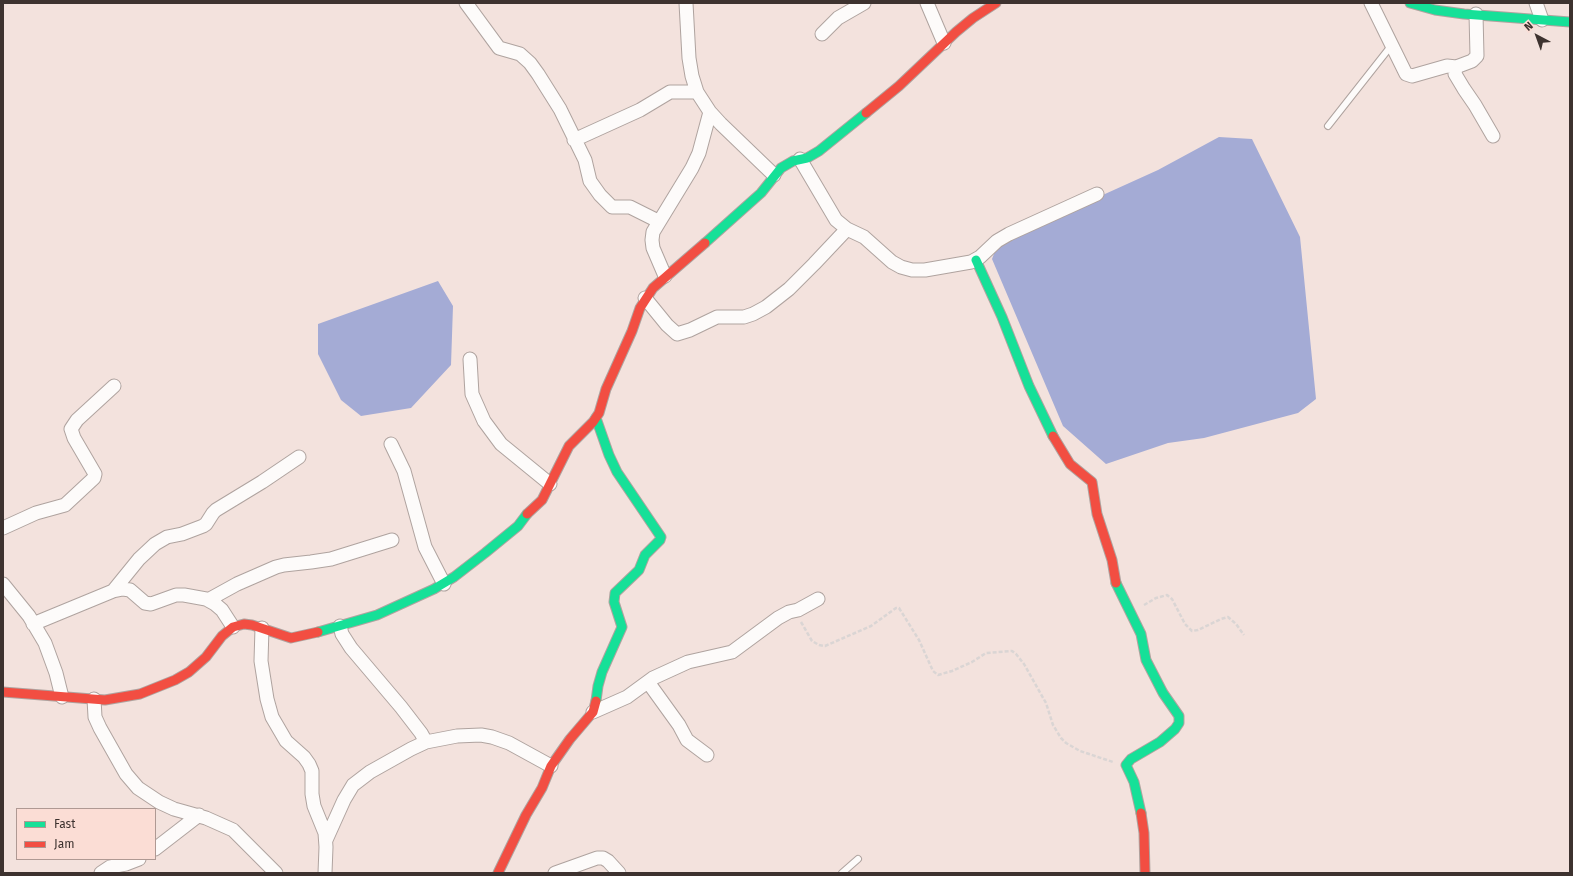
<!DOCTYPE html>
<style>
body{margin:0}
#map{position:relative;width:1573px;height:876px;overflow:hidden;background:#f3e2dd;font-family:"Fira Sans",sans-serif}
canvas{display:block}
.frame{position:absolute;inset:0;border:4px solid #3d322f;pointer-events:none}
.legend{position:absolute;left:16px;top:808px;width:140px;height:52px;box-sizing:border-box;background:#fbddd5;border:1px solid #af9993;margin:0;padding:5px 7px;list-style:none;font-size:12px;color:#3d322f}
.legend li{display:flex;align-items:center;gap:8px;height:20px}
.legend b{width:20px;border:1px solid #af9993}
.north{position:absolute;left:1517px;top:16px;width:40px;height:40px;-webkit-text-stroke:3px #fbddd5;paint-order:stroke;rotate:319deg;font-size:11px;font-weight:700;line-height:16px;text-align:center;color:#3d322f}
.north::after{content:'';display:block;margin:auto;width:14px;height:18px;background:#3d322f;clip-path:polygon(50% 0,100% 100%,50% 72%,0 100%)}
</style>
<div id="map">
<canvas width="1573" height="876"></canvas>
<div class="frame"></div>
<ul class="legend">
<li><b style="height:5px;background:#16e098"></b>Fast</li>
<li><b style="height:5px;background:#f24e42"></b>Jam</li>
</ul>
<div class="north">N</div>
</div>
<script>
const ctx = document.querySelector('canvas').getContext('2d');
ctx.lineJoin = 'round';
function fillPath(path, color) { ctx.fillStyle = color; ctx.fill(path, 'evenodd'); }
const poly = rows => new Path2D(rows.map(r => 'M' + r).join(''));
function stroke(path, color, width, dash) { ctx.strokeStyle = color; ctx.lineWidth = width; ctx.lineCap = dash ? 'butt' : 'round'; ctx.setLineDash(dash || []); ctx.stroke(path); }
fillPath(poly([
 [1219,137,1252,139,1300,237,1316,399,1298,413,1204,438,1168,443,1106,464,1063,426,992,259,997,246,1021,232,1158,170],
 [438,281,453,306,451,365,411,408,361,416,341,400,318,354,318,324]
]), '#a4abd5');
const lane = poly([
 [1328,126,1391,46],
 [842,873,858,859]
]);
const street = poly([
 [466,3,499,48,520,54,530,63,538,74,560,109,585,160,590,181,600,195,612,207,630,207,658,221],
 [686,3,689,58,692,76,697,92,710,112,721,124,774,175],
 [927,3,944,43],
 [1371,3,1406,74,1412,76,1447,66,1456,67],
 [1536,3,1542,20],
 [1476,14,1477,56,1472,61,1456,67,1455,74,1464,89,1475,105,1493,136],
 [822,34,838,18,864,3],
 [574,140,640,110,670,92,697,92],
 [800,159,836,220,847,229,864,237,892,262,901,267,912,270,925,270,971,262,980,257,997,241,1009,234,1097,194],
 [665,276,653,248,652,240,653,232,692,168,699,153,710,112],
 [645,298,667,325,677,334,690,330,717,317,744,317,753,314,766,307,789,289,814,264,847,229],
 [470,359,472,394,484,421,501,444,550,484],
 [391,444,404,471,425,547,444,584],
 [3,528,36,513,65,505,94,478,95,474,74,438,71,429,77,420,114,386],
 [3,584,29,616,45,643,56,673,62,697],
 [113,591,139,559,155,544,167,537,182,534,203,526,206,524,213,513,216,510,262,482,299,457],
 [208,600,237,584,276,567,284,565,311,562,331,559,392,540],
 [33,624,113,591,123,589,130,590,145,603,151,604,176,595,184,595,206,599,215,604,222,610,233,627],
 [340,626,342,634,351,648,401,707,421,733,426,742],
 [262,628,261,661,267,699,272,717,286,741,304,757,309,764,312,771,312,794,314,806,325,833,326,847,325,873],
 [648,682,679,725,687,740,707,755],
 [94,699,95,717,100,728,126,774,138,788,159,802,174,809,206,818,233,830,276,873],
 [593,712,627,697,653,678,688,662,732,652,778,618,789,612,798,610,818,599],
 [326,840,344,800,353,785,370,772,411,749,426,742,457,736,481,735,492,737,509,743,551,766],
 [155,849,199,815],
 [101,873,110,867,126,864,139,859],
 [555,873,597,858,603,858,608,861,619,873]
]);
const fast = poly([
 [1410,3,1435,10,1464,14,1570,22],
 [705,243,761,193,781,168,793,161,807,158,819,151,866,113],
 [976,260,1002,317,1029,386,1053,436],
 [596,418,609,455,617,472,661,537,660,540,645,555,639,570,615,593,614,602,622,627,602,672,598,686,596,701],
 [1116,583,1141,634,1146,660,1163,693,1179,716,1179,723,1175,729,1160,742,1131,759,1126,765,1134,782,1141,813],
 [318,632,377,615,434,589,454,577,485,553,518,526,527,514]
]);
const jam = poly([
 [866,113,899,86,956,32,973,18,996,3],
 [1053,436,1070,464,1092,482,1097,514,1112,560,1116,583],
 [527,514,542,500,569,446,593,422,599,413,606,389,632,331,640,308,653,288,705,243],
 [3,692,105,700,140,694,175,680,189,672,206,657,222,636,233,627,244,624,252,625,291,638,318,632],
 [1141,813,1144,833,1145,873],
 [498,873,526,815,542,788,551,766,570,739,593,712,596,701]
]);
stroke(lane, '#afa39f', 8);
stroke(street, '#afa39f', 15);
stroke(fast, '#afa39f', 11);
stroke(jam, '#afa39f', 11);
stroke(poly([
 [1144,605,1156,598,1167,595,1172,599,1185,624,1192,631,1198,630,1221,619,1228,617,1236,624,1244,635],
 [801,622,812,641,819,645,825,646,871,626,896,608,899,608,919,640,933,671,938,675,952,671,972,662,986,653,1012,651,1016,654,1024,664,1046,703,1053,725,1061,738,1066,743,1080,751,1113,762]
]), '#dad5d4', 2.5, [4, 2]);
stroke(lane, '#fdfbfa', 6);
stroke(street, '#fdfbfa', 13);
stroke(fast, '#16e098', 9);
stroke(jam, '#f24e42', 9);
</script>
